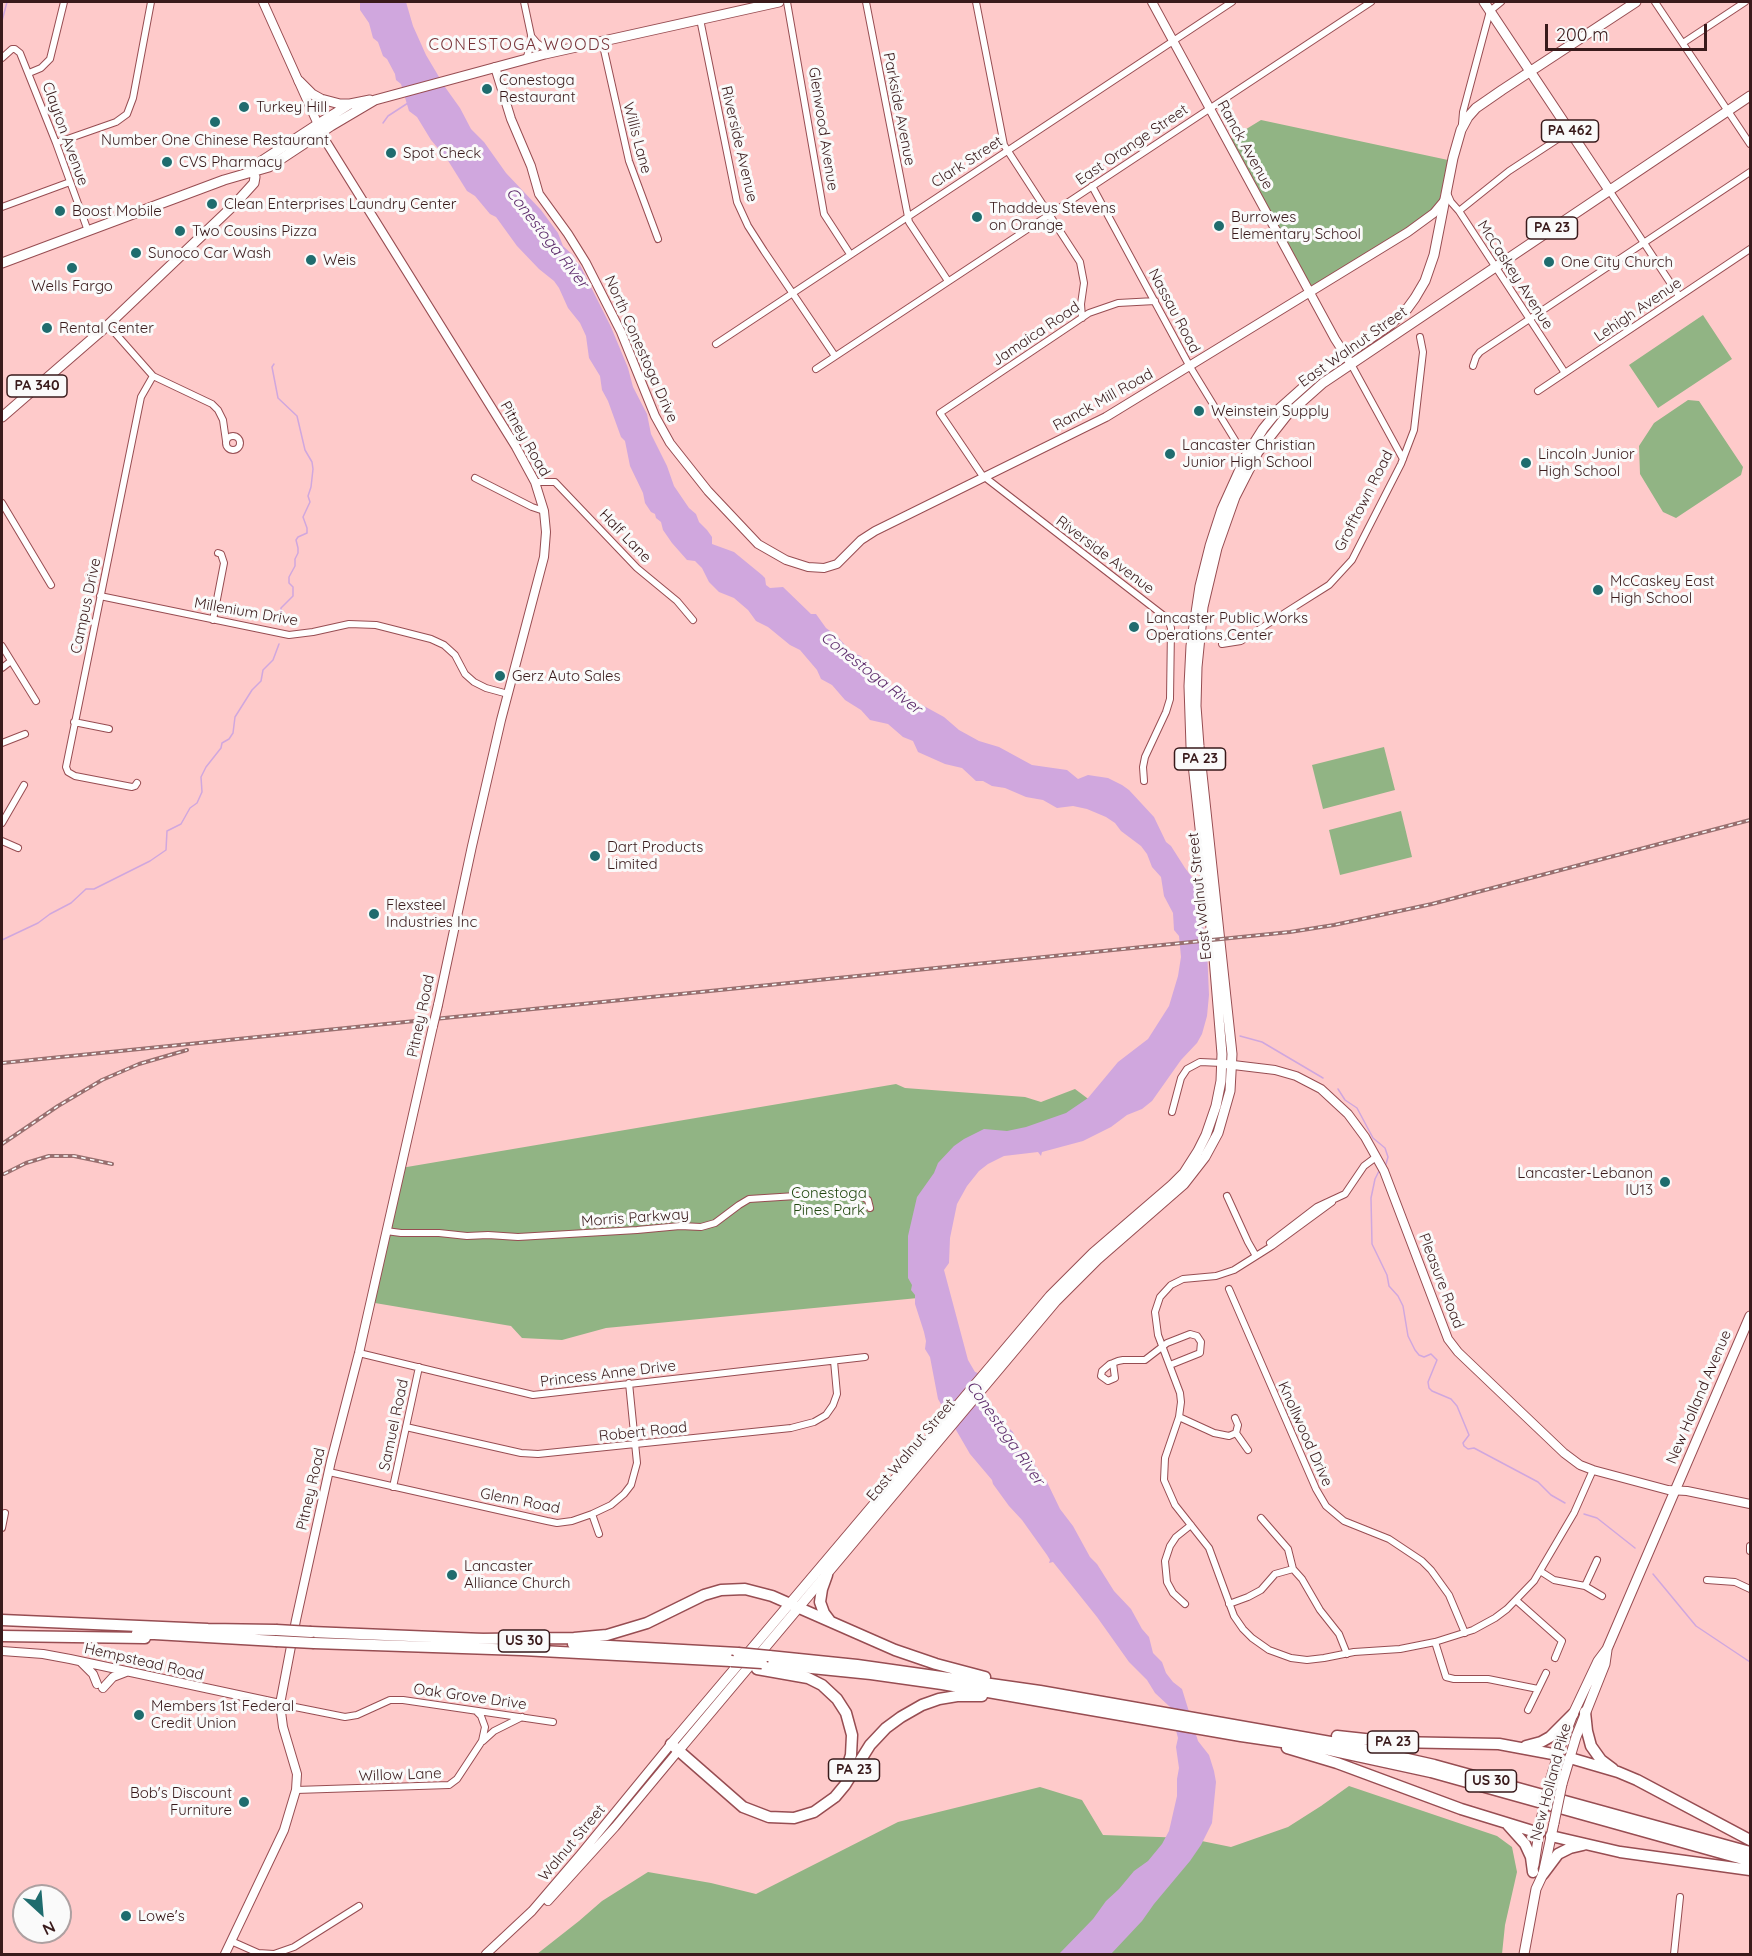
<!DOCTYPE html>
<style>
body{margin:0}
#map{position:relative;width:1752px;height:1956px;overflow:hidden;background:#fecaca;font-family:Quicksand,sans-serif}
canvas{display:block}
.frame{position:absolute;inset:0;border:3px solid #391a1b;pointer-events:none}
.north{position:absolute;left:12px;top:1884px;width:60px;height:60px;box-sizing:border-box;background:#fafafa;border:2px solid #ada0a1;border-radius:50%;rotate:154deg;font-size:16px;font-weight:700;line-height:24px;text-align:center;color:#391a1b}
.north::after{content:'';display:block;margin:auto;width:21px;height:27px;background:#1f6c6e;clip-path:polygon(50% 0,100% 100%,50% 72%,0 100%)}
.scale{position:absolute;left:1545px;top:24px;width:162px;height:27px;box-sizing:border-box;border:3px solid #391a1b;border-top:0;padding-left:8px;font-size:18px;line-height:21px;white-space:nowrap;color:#391a1b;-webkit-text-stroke:4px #fafafa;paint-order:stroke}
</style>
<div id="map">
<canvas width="1752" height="1956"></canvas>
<div class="frame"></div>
<div class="north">N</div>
<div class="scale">200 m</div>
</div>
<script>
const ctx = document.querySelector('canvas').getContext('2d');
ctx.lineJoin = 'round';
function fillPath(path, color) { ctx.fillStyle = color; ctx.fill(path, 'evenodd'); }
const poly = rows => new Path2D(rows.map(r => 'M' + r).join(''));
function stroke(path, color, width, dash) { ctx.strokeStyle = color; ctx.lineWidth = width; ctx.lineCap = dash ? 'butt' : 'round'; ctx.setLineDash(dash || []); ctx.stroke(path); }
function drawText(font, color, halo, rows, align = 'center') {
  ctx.font = font + ' Quicksand,sans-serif'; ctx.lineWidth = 6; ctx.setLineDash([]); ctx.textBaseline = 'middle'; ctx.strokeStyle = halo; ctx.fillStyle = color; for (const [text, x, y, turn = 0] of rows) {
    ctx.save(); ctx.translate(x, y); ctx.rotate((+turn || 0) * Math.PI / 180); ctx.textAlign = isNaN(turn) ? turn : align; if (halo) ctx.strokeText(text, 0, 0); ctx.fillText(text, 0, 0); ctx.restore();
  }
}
fillPath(poly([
 [1261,120,1448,160,1439,202,1427,216,1310,287,1230,139],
 [1703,315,1732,359,1658,408,1629,365],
 [1688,400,1699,401,1743,467,1741,475,1676,518,1663,512,1640,474,1639,446,1654,423],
 [1384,747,1395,790,1323,809,1312,765],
 [1401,811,1412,857,1340,875,1329,830],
 [896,1084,905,1088,1025,1097,1041,1102,1075,1089,1103,1110,954,1178,918,1298,606,1328,562,1340,522,1338,511,1326,375,1303,401,1168],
 [1349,1786,1497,1836,1512,1847,1517,1872,1505,1925,1502,1954,537,1954,579,1921,602,1901,648,1872,711,1883,756,1894,898,1822,1040,1787,1082,1800,1103,1835,1187,1838,1231,1847,1288,1827,1321,1806]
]), '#91b484');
fillPath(poly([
 [360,2,406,2,413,26,426,55,445,87,460,108,471,129,484,142,506,173,541,210,558,233,563,246,574,256,576,262,580,265,611,327,628,368,633,387,647,414,651,434,667,466,674,486,689,508,696,514,699,522,707,530,712,537,712,544,734,552,762,575,765,578,766,585,770,588,783,587,811,614,816,614,826,628,837,636,852,653,861,656,868,669,876,671,899,694,913,700,944,717,959,730,979,741,999,747,1032,765,1067,770,1078,779,1088,775,1108,778,1122,785,1129,790,1154,817,1166,842,1171,846,1185,868,1195,881,1207,949,1209,995,1207,1016,1202,1034,1197,1043,1181,1060,1152,1101,1142,1109,1127,1115,1111,1127,1083,1141,1042,1152,1041,1156,1038,1152,1004,1156,988,1164,979,1171,967,1186,957,1204,950,1238,949,1263,944,1270,968,1360,975,1372,978,1373,981,1396,984,1404,1013,1432,1019,1448,1027,1454,1047,1482,1060,1509,1073,1526,1090,1557,1097,1564,1114,1591,1131,1609,1142,1629,1149,1637,1153,1653,1162,1662,1166,1673,1173,1682,1182,1689,1198,1741,1209,1755,1214,1771,1216,1782,1212,1823,1201,1845,1190,1861,1154,1904,1142,1921,1111,1954,1059,1954,1093,1919,1106,1901,1119,1889,1134,1871,1148,1861,1162,1844,1169,1831,1177,1796,1177,1779,1179,1768,1176,1747,1178,1738,1170,1707,1155,1693,1147,1680,1129,1662,1097,1617,1053,1562,1049,1563,1050,1560,1047,1555,1022,1520,1009,1506,993,1484,992,1480,970,1454,938,1399,930,1357,925,1349,926,1341,924,1332,915,1304,915,1295,911,1290,912,1285,908,1278,908,1236,917,1197,934,1173,938,1163,954,1146,964,1139,984,1129,1007,1131,1026,1127,1066,1113,1088,1098,1118,1062,1148,1039,1169,1006,1178,976,1181,957,1179,936,1174,930,1173,913,1164,896,1161,877,1152,867,1147,854,1141,846,1121,831,1115,823,1106,817,1087,809,1073,806,1057,808,1043,800,1026,797,1005,788,992,786,983,781,976,781,962,768,945,764,918,752,913,741,903,737,888,724,870,720,861,710,845,700,832,685,821,679,817,670,800,650,790,645,768,627,756,621,748,610,734,598,719,592,709,582,702,568,695,561,687,560,672,543,663,530,661,522,656,518,655,514,651,512,645,503,643,493,630,466,625,441,621,437,608,401,602,390,600,376,589,358,586,336,580,323,568,308,559,288,554,281,539,269,517,246,496,217,490,214,475,196,467,191,447,159,431,140,417,117,409,111,401,84,396,80,395,74,387,59,383,56,378,42,373,38,369,23,360,10]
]), '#d0a7de');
stroke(poly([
 [2,21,7,2],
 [383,123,388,116,408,103],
 [274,364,272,367,278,398,297,416,305,450,312,462,313,469,311,487,308,496,310,502,303,517,307,528,307,533,298,537,296,540,298,548,298,553,295,559,295,566,289,577,289,583,293,587,293,596,281,608,281,619],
 [2,940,38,923,50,914,71,903,86,889,94,889,150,861,166,850,167,831,181,824,190,808,197,803,202,792,201,777,206,767,221,748,222,743,229,739,233,733,235,717,252,690,261,681,263,670,273,660,279,644],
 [1240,1036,1262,1042,1323,1078],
 [1338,1089,1345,1100,1357,1108,1373,1138,1385,1148,1388,1157,1386,1164],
 [1379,1171,1375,1179,1371,1198,1372,1244,1387,1275,1389,1286,1398,1296,1403,1306,1408,1336,1415,1350,1419,1355,1424,1357,1431,1354,1437,1360,1428,1382,1429,1388,1432,1391,1451,1399,1457,1406,1469,1435,1463,1443,1464,1446,1468,1449,1474,1448,1538,1482,1551,1495,1565,1503],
 [1584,1514,1597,1518,1635,1548],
 [1653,1574,1696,1626,1750,1662]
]), '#d0a7de', 1.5);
const street = poly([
 [524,2,531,35,531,45,526,59],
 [787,2,824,214,850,254],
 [866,2,909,222,948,281],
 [976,2,1004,145,1080,262,1084,283,1081,304,1082,318],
 [1655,2,1750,144],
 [700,19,737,202,748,226,764,251,835,356],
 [531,36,537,43,550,52],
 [602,41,629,161,658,239],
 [1683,43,1745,2],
 [2,58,12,49,15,49,20,53,56,143,88,231],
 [29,73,41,68,50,59,64,2],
 [1462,124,1463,112,1490,11,1501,2],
 [56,143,116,122,127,114,133,98,151,2],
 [1092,186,1189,365,1238,445],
 [1609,190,1679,296],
 [1447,193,1451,202,1459,211,1565,373],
 [2,207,70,182],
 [1459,211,1509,171,1570,131],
 [108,325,153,376,141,397,66,767,68,772,75,776,132,787,135,786,137,783],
 [716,344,1232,2],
 [1351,364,1403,459],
 [1473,366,1476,357,1480,352,1750,172],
 [816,369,1371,2],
 [153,376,212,404,218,410,223,420,226,441],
 [1538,391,1750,249],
 '226 443a7 7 0 1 1 14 0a7 7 0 1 1-14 0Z',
 [475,478,532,507,544,511],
 [535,482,555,482,637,568,677,601,693,620],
 [2,503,51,585],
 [100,596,289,635,313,632,349,624,376,625,431,639,444,645,455,655,465,674,474,682,486,688,508,694],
 [213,620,224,563,221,554,218,553],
 [1222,644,1241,641,1291,609,1329,585,1352,560,1401,464,1414,430,1423,352,1420,337],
 [2,646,36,701],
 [2,668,11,661],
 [74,722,109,729],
 [2,743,25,734],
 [1144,781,1143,767,1145,757,1166,712,1170,699,1171,628,1168,619,982,475,940,413,1089,313,1118,303,1155,301],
 [2,823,24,785],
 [2,841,18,848],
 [1172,1112,1181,1078,1187,1069,1200,1062,1222,1063],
 [1227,1196,1248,1242,1256,1256],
 [1332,1202,1272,1246,1234,1270,1216,1276,1183,1279,1171,1285,1160,1297,1155,1312,1158,1335,1180,1393,1181,1402,1179,1417,1165,1458,1164,1480,1175,1505,1209,1548,1234,1616,1243,1629,1252,1638,1269,1650,1291,1658,1307,1660,1324,1658,1354,1652,1400,1649,1435,1642,1473,1630,1495,1618,1507,1609,1534,1581,1574,1513,1593,1470],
 [386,1231,401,1233,439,1233,467,1236,488,1235,518,1237,637,1230,680,1226,701,1227,715,1223,739,1205,749,1199,827,1194,860,1195,868,1200,870,1208],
 [1270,1243,1317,1207,1345,1194,1364,1166,1376,1157],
 [1229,1289,1316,1489,1326,1506,1344,1521,1389,1539,1422,1561,1431,1570,1449,1595,1465,1633],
 [359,1353,533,1395,865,1357],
 [1113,1363,1115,1378,1108,1381,1101,1376,1102,1371,1110,1364,1113,1363,1118,1361,1123,1360,1145,1360,1167,1343,1190,1334,1197,1336,1201,1342,1200,1353,1170,1365],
 [1179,1417,1214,1433,1229,1436,1236,1433,1248,1450],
 [1235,1418,1238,1425,1236,1433],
 [406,1427,521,1453,538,1454,791,1428,814,1422,826,1415,833,1405,837,1394,834,1361],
 [329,1472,547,1521,557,1523,572,1521,592,1514,611,1505,624,1494,631,1485,637,1463,629,1383],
 [393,1487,419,1367],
 [592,1514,599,1534],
 [1261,1518,1288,1549,1293,1569,1302,1579,1320,1610,1339,1634,1347,1654],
 [2,1528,5,1513],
 [1750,1551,1750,1546],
 [1540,1571,1554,1580,1585,1586,1602,1596],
 [1707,1580,1735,1582,1750,1589],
 [1585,1586,1597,1560],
 [1517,1601,1562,1641,1555,1658],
 [1185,1604,1173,1593,1167,1582,1165,1561,1170,1546,1176,1537,1191,1525],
 [1229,1604,1248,1597,1261,1590,1275,1574,1293,1569],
 [1435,1642,1446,1677,1454,1679,1488,1679,1538,1689],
 [280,1704,345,1717,357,1715,390,1700,403,1700,553,1722],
 [1528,1710,1546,1673],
 [483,1741,494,1731,522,1717],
 [296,1790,449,1785,457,1779,482,1741,485,1727,481,1716,476,1711],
 [231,1941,258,1953,274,1954,294,1947,359,1906],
 [1674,1954,1680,1897]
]);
const secondary = poly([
 [263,2,325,140,516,447,535,482,544,511,546,532,544,557,501,720,472,846,438,1005],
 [1152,2,1335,339,1351,364],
 [495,67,511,119,531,166,539,194,568,234,586,263,621,332,655,416,670,443,708,491,758,544,786,560,808,567,824,568,837,564,861,540,875,531,1106,417,1408,232,1434,213,1444,201],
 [1225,1064,1275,1070,1296,1076,1321,1089,1348,1114,1365,1137,1384,1171,1448,1339,1458,1352,1564,1453,1580,1465,1593,1470,1668,1490,1687,1491,1750,1504],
 [2,1651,43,1654,70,1659,280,1704],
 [81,1662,93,1674,97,1684],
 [103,1688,113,1677,126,1672],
 [548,1901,615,1827,679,1750],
 [225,1954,284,1830,296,1790,297,1774,283,1727,280,1704,296,1620,331,1461,359,1353,433,1026],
 [486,1954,532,1911,580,1855,671,1744]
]);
const primary = poly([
 [1484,2,1609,190],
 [299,81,312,94,321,99,340,104,350,104],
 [253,171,260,162,318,124,350,104,370,100],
 [2,263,224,180,269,167,331,126,375,100,545,54,779,2],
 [2,417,108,325,235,204,254,183,255,177,253,171],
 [671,1744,1050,1296,1093,1253,1172,1185,1184,1173,1198,1151,1206,1135,1216,1106,1221,1081,1222,1054,1213,946,1191,746,1189,686,1191,646,1200,586,1210,546,1222,509,1246,456,1263,429,1280,408,1317,375,1391,324,1407,309,1415,298,1425,281,1434,255,1453,158,1461,130,1468,117,1476,108,1502,90,1636,2],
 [679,1750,1056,1301,1098,1259,1184,1184,1205,1157,1218,1133,1230,1091,1232,1054,1199,746,1196,706,1197,667,1203,607,1217,548,1235,497,1258,452,1287,415,1323,383,1750,96],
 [1550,1781,1560,1748,1573,1714,1598,1661,1607,1649,1750,1316],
 [1562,1784,1576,1737,1605,1664,1607,1650],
 [1534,1865,1541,1820],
 [1524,1954,1536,1889,1543,1874,1554,1823]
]);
const highway = poly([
 [827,1575,822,1589,820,1602,824,1613,830,1621],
 [2,1620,208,1629,276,1630],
 [311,1632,483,1639],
 [137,1633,276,1641],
 [2,1636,145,1638],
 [476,1639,574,1638,607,1635,647,1623,704,1595,721,1590,745,1589,772,1596,895,1650,936,1664,985,1677],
 [314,1643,522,1650,731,1661],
 [573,1644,738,1653],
 [769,1656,857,1665,1040,1691,1336,1743,1434,1765,1750,1852],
 [762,1663,871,1674,942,1684,1241,1736,1316,1747,1431,1772,1750,1861],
 [757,1669,808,1678,822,1685,837,1699,846,1713,852,1735,851,1755,844,1777],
 [1585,1712,1587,1731,1591,1746,1601,1760,1613,1769],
 [1337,1736,1392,1742,1499,1744,1558,1755],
 [671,1744,743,1807,769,1817,794,1818,814,1812,835,1797,845,1785,870,1745,886,1728,901,1717,922,1705,939,1699,957,1696,982,1696],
 [1526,1746,1541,1742,1550,1737,1573,1714],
 [1287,1748,1337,1763,1461,1809,1539,1833],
 [1570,1758,1618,1772,1637,1780,1750,1840],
 [1508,1825,1525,1844,1531,1857,1533,1872],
 [1551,1836,1620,1852,1750,1870],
 [1543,1874,1558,1854,1570,1848,1583,1845]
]);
stroke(street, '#974d52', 8);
stroke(secondary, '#974d52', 10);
stroke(primary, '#974d52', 11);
stroke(highway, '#974d52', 13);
stroke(street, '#fff', 6);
stroke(secondary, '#fff', 8);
stroke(primary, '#fff', 9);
stroke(highway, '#fff', 10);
const rail = poly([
 [2,1063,1290,932,1334,925,1432,904,1750,820],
 [2,1144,58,1106,102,1080,139,1064,187,1050],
 [4,1174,26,1163,49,1156,74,1156,112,1164]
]);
stroke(rail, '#986f6f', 4);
stroke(rail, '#fafafa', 1.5, [4.5]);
const secondaryBridge = poly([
 [433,1026,438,1005]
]);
const primaryBridge = poly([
 [1541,1820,1550,1781],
 [1554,1823,1562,1784]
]);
const highwayBridge = poly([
 [276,1630,311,1632],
 [276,1641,314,1643],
 [738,1653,769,1656],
 [731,1661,762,1663]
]);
stroke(secondaryBridge, '#974d52', 10, []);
stroke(primaryBridge, '#974d52', 11, []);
stroke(highwayBridge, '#974d52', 13, []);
stroke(secondaryBridge, '#fff', 8);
stroke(primaryBridge, '#fff', 9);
stroke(highwayBridge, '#fff', 10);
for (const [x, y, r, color] of [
 [487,89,6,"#1f6c6e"],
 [244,107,6,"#1f6c6e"],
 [215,122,6,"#1f6c6e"],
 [391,153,6,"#1f6c6e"],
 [167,162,6,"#1f6c6e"],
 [212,204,6,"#1f6c6e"],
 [60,211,6,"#1f6c6e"],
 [977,217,6,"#1f6c6e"],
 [1219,226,6,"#1f6c6e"],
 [180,231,6,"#1f6c6e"],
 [136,253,6,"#1f6c6e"],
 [311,260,6,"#1f6c6e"],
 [1549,262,6,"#1f6c6e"],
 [72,268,6,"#1f6c6e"],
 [47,328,6,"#1f6c6e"],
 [1199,411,6,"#1f6c6e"],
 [1170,454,6,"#1f6c6e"],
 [1526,463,6,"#1f6c6e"],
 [1598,590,6,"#1f6c6e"],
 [1134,627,6,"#1f6c6e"],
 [500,676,6,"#1f6c6e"],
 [595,856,6,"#1f6c6e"],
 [374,914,6,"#1f6c6e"],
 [1665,1182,6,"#1f6c6e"],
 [452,1575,6,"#1f6c6e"],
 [139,1715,6,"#1f6c6e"],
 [244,1802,6,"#1f6c6e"],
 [126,1916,6,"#1f6c6e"]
]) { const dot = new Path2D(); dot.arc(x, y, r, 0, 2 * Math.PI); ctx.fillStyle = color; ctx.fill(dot); stroke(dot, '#fafafa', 2); }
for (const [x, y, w] of [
 [1570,131,57],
 [1552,228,51],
 [37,386,60],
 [1200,759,51],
 [524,1641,51],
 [1393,1742,51],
 [854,1770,51],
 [1491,1781,51]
]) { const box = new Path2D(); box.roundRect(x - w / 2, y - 11, w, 22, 4.5); ctx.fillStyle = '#fafafa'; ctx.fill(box); stroke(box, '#391a1b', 1.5); }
drawText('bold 14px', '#391a1b', null, [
 ["PA 462",1570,131],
 ["PA 23",1552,228],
 ["PA 340",37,386],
 ["PA 23",1200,759],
 ["US 30",524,1641],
 ["PA 23",1393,1742],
 ["PA 23",854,1770],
 ["US 30",1491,1781]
]);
drawText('15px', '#391a1b', '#fafafa', [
 ["Conestoga",499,80],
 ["Restaurant",499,97],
 ["Turkey Hill",256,107],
 ["Number One Chinese Restaurant",215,140,"center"],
 ["Spot Check",403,153],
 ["CVS Pharmacy",179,162],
 ["Clean Enterprises Laundry Center",224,204],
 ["Thaddeus Stevens",989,208],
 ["on Orange",989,225],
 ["Boost Mobile",72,211],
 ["Burrowes",1231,217],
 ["Elementary School",1231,234],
 ["Two Cousins Pizza",192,231],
 ["Sunoco Car Wash",148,253],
 ["Weis",323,260],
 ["One City Church",1561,262],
 ["Wells Fargo",72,286,"center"],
 ["Rental Center",59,328],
 ["Weinstein Supply",1211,411],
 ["Lancaster Christian",1182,445],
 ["Junior High School",1182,462],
 ["Lincoln Junior",1538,454],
 ["High School",1538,471],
 ["McCaskey East",1610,581],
 ["High School",1610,598],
 ["Lancaster Public Works",1146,618],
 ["Operations Center",1146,635],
 ["Gerz Auto Sales",512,676],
 ["Dart Products",607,847],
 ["Limited",607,864],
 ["Flexsteel",386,905],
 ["Industries Inc",386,922],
 ["Lancaster-Lebanon",1653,1173,"right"],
 ["IU13",1653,1190,"right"],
 ["Lancaster",464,1566],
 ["Alliance Church",464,1583],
 ["Members 1st Federal",151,1706],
 ["Credit Union",151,1723],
 ["Bob's Discount",232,1793,"right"],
 ["Furniture",232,1810,"right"],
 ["Lowe's",138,1916]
], 'left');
drawText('15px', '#391a1b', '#fafafa', [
 ["Parkside Avenue",899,109,79],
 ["Glenwood Avenue",823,129,81],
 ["Clayton Avenue",65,134,70],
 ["Willis Lane",637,138,75],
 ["Riverside Avenue",739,144,77],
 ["East Orange Street",1132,145,-34],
 ["Ranck Avenue",1245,145,61],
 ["Clark Street",967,162,-33],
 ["McCaskey Avenue",1515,275,57],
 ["Lehigh Avenue",1638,310,-34],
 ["Nassau Road",1174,311,62],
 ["Jamaica Road",1036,334,-34],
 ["East Walnut Street",1353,347,-35],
 ["North Conestoga Drive",641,349,66],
 ["Ranck Mill Road",1103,400,-29],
 ["Pitney Road",525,439,60],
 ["Grofftown Road",1364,501,-63],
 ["Half Lane",625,536,46],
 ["Riverside Avenue",1105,555,37],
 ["Campus Drive",86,606,-78],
 ["Millenium Drive",246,612,10],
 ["East Walnut Street",1200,896,-96],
 ["Pitney Road",421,1016,-78],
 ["Morris Parkway",635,1218,-4],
 ["Pleasure Road",1441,1281,69],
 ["Princess Anne Drive",608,1374,-7],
 ["New Holland Avenue",1699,1397,-67],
 ["Samuel Road",394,1425,-78],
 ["Robert Road",643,1432,-6],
 ["Knollwood Drive",1305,1434,66],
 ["East Walnut Street",911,1450,-50],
 ["Pitney Road",311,1489,-77],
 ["Glenn Road",520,1501,11],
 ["Hempstead Road",144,1662,13],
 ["Oak Grove Drive",470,1697,8],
 ["Willow Lane",400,1775,-2],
 ["New Holland Pike",1551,1782,-75],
 ["Walnut Street",572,1843,-50]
]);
drawText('15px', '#224810', '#fafafa', [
 ["Conestoga",829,1193],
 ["Pines Park",829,1210]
]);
ctx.letterSpacing = '1.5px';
drawText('16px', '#773136', '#fafafa', [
 ["CONESTOGA WOODS",520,45]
]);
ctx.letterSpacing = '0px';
drawText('italic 16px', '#5d2b6c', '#fafafa', [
 ["Conestoga River",547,238,52],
 ["Conestoga River",871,673,38],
 ["Conestoga River",1005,1433,55]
]);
</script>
